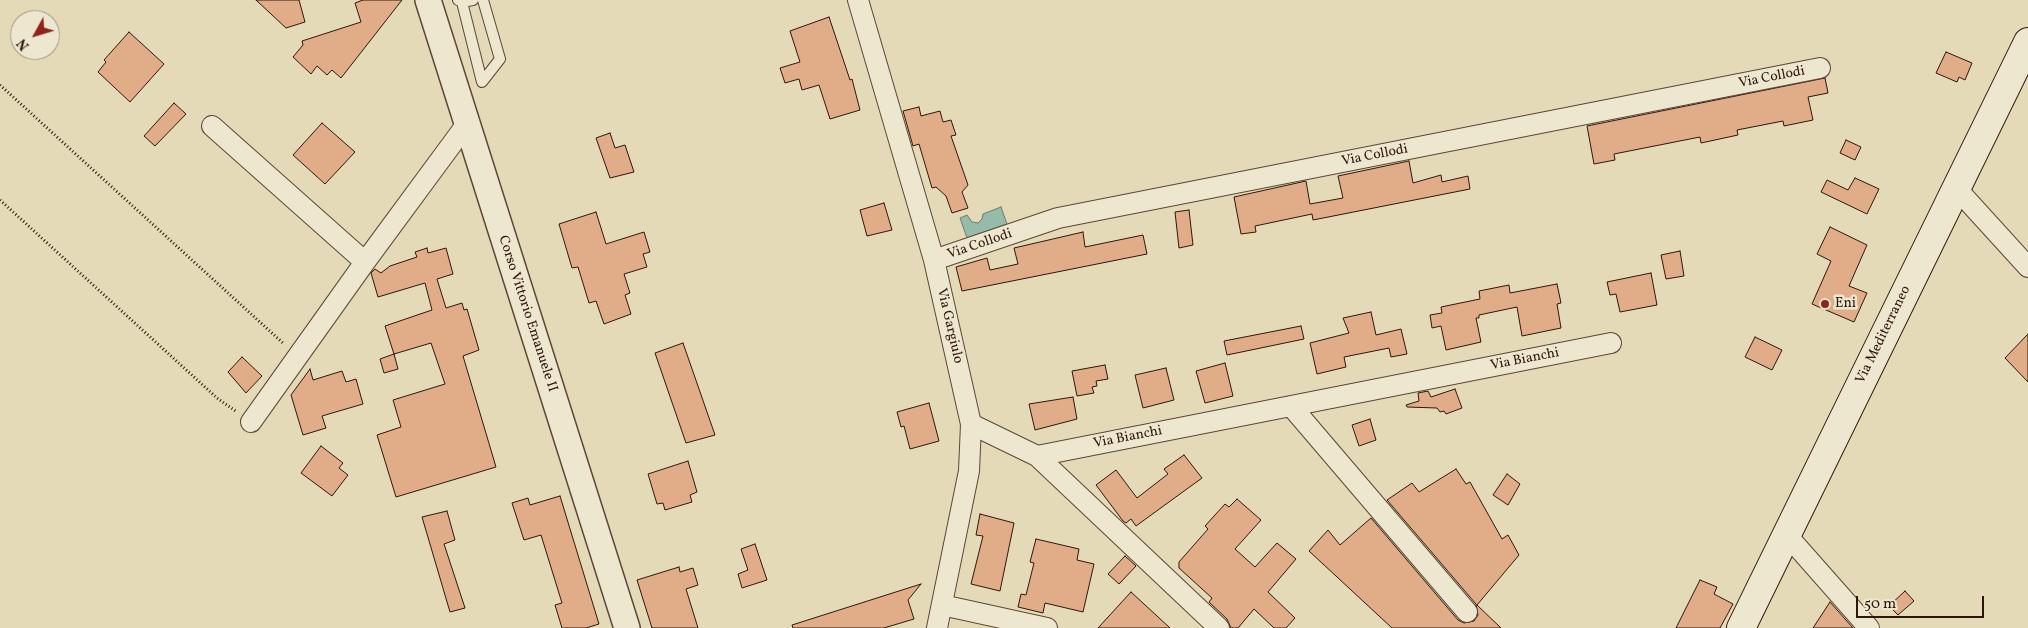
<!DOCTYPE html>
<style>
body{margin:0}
#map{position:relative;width:2028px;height:628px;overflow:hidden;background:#e4dab7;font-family:Vollkorn,serif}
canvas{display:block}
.north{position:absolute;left:10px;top:10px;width:50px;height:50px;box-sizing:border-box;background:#ede7d0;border:1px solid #a19381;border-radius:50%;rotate:231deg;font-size:14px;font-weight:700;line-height:20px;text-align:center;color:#2f160b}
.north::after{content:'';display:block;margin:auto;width:18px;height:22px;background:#8f2418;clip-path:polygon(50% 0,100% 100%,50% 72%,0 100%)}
.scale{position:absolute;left:1856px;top:596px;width:128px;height:22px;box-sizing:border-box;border:2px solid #2f160b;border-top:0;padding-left:6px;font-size:15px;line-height:18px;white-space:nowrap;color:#2f160b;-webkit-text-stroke:4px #ede7d0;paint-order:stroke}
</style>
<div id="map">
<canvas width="2028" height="628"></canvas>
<div class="north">N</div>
<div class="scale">50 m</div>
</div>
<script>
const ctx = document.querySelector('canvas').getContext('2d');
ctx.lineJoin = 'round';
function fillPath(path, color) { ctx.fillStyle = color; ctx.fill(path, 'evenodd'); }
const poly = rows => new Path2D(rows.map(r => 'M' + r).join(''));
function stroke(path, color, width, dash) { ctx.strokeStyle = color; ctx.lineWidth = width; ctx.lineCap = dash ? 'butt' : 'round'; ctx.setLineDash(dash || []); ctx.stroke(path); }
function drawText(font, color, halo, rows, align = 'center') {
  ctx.font = font + ' Vollkorn,serif'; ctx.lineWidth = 5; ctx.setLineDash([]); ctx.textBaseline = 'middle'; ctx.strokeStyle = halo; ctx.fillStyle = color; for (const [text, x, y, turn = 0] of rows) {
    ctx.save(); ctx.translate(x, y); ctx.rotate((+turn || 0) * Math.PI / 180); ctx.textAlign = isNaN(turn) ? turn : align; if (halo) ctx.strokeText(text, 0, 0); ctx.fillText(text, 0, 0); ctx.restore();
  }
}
const water = poly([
 [1001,207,1007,224,967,238,960,218,967,215,972,222,978,223,982,219,983,214,1001,207]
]);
fillPath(water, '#97bba9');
stroke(water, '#6d796a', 1);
const building = poly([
 [256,0,299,0,305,22,286,28,256,0],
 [363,0,402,0,341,78,332,70,327,75,317,66,311,74,293,57,303,45,302,41,361,22,355,3,363,0],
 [829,17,850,80,852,79,860,110,830,119,819,85,802,90,799,79,785,83,780,68,800,62,790,31,829,17],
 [129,32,164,64,130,102,98,72,106,62,104,60,129,32],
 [1946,52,1972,63,1965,80,1959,77,1957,82,1936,73,1946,52],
 [1825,78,1828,93,1808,97,1813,120,1784,126,1783,121,1737,130,1738,135,1701,143,1700,137,1614,154,1615,160,1594,164,1587,126,1825,78],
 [174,103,186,114,155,146,144,136,174,103],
 [919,107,921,116,940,111,943,122,951,120,956,135,951,136,968,185,962,192,968,208,952,213,946,196,936,187,932,188,919,144,913,146,903,111,919,107],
 [322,123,355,152,325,184,293,155,322,123],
 [610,133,615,148,625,145,634,172,610,178,596,138,610,133],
 [1846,140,1861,147,1855,160,1840,153,1846,140],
 [1409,161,1413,183,1441,175,1442,182,1468,176,1470,189,1313,220,1312,214,1255,226,1256,232,1241,234,1234,197,1306,181,1310,204,1343,198,1338,176,1409,161],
 [1855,178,1879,189,1867,214,1821,192,1827,180,1848,190,1855,178],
 [884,203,892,230,867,236,860,210,884,203],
 [1189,210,1193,245,1179,248,1175,212,1189,210],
 [596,212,606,244,644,232,650,252,643,254,647,267,624,274,630,293,625,295,631,314,604,324,596,301,589,303,578,267,572,268,559,224,596,212],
 [1830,227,1867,245,1849,286,1867,293,1854,322,1812,304,1831,261,1817,254,1830,227],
 [1083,232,1085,247,1143,235,1147,254,962,291,956,267,987,258,990,270,1018,264,1014,248,1083,232],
 [427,248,428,253,446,248,453,274,437,279,446,308,462,303,464,310,467,309,479,350,463,356,496,467,396,497,377,435,401,427,393,400,445,384,431,343,394,354,385,326,432,310,425,283,378,297,371,273,375,269,381,273,390,266,417,257,415,252,427,248],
 [1680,251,1684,276,1666,279,1661,255,1680,251],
 [1651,273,1657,305,1620,312,1616,294,1610,295,1607,282,1651,273],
 [1557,284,1561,303,1557,304,1561,328,1522,336,1517,307,1479,315,1479,318,1476,318,1481,342,1446,350,1441,326,1432,328,1430,315,1442,313,1441,307,1480,299,1479,291,1509,285,1510,293,1557,284],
 [1371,312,1376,335,1401,329,1407,354,1391,357,1389,348,1344,357,1346,367,1317,374,1310,343,1349,333,1343,318,1371,312],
 [1301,326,1304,339,1227,355,1224,341,1301,326],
 [2028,334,2028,382,2005,358,2028,334],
 [1755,337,1782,350,1772,370,1745,357,1755,337],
 [683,343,715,435,686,443,655,353,683,343],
 [394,354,398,369,384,373,380,359,394,354],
 [242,357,262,376,246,393,228,372,242,357],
 [1225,363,1233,396,1205,403,1196,371,1225,363],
 [1105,365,1108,379,1096,381,1097,386,1092,387,1094,393,1077,396,1072,371,1105,365],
 [1166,368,1174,400,1143,408,1135,375,1166,368],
 [310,369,313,380,342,371,346,382,356,379,363,404,322,416,326,428,303,435,291,395,310,369],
 [1455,389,1462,408,1446,414,1444,411,1440,412,1437,408,1407,407,1406,405,1419,401,1418,393,1428,391,1431,397,1455,389],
 [1073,397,1077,419,1035,430,1029,404,1073,397],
 [929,403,939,441,910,449,904,426,901,427,897,412,929,403],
 [1370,419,1376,440,1359,446,1352,425,1370,419],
 [321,446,343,463,339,468,348,475,332,496,301,473,321,446],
 [1184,455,1202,478,1136,526,1131,519,1126,523,1123,521,1096,485,1116,470,1137,498,1168,474,1164,469,1184,455],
 [688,461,697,492,690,495,692,502,665,510,663,503,657,504,648,474,688,461],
 [1456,469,1466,484,1470,482,1502,539,1508,535,1519,555,1477,605,1501,628,1392,628,1309,551,1328,530,1340,545,1371,518,1458,620,1464,623,1474,621,1478,615,1476,604,1387,500,1412,483,1419,492,1456,469],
 [1507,474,1520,484,1508,505,1493,495,1507,474],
 [560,496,599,624,586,628,562,628,555,605,562,603,541,535,524,540,512,503,528,498,530,505,560,496],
 [1237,499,1261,520,1235,549,1255,567,1277,543,1296,559,1268,592,1295,618,1286,628,1274,628,1254,609,1238,628,1231,628,1227,619,1209,602,1212,598,1179,568,1179,562,1208,529,1205,526,1225,504,1229,507,1237,499],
 [447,511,455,540,444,544,465,608,450,612,422,517,447,511],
 [980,514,1014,523,1000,591,971,584,983,536,976,535,980,514],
 [1036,539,1079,549,1077,560,1094,564,1083,612,1045,603,1043,613,1018,607,1021,594,1026,595,1034,563,1030,562,1036,539],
 [755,544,767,580,742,588,738,574,748,570,741,549,755,544],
 [1125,556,1136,566,1119,584,1108,574,1125,556],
 [679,567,680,572,693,568,698,585,686,589,698,628,652,628,637,580,679,567],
 [1700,580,1717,587,1714,594,1733,604,1720,628,1676,628,1700,580],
 [921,584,908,600,914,619,884,628,793,628,792,625,921,584],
 [1905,591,1914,601,1898,615,1889,606,1905,591],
 [1131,592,1170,628,1098,628,1131,592],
 [1830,602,1845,619,1853,628,1813,628,1830,602]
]);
fillPath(building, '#e1ad88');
stroke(building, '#2f160b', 1);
const service = poly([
 [458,0,462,2,473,0],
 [462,2,482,82,500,59,483,0]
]);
const minor = poly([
 [858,0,934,260,971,424,969,471,937,628],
 [212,126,365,262],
 [1956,188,2028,267],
 [934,260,1058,218,1820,68],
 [1291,406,1467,612],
 [251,422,365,262,466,125],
 [971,424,1037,456,1611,343],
 [1037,456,1219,628],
 [1786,534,1869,628],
 [942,605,1047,628]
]);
const tertiary = poly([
 [428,0,627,628]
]);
const secondary = poly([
 [1741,628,2028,42]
]);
stroke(service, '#5c4736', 12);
stroke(minor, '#5c4736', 22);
stroke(tertiary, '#5c4736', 28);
stroke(secondary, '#2f160b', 30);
stroke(poly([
 [0,85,284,344],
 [0,200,217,398,237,412]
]), '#2f160b', 3, [1, 2.5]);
stroke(service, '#ede7d0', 10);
stroke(minor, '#ede7d0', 20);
stroke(tertiary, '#ede7d0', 25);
stroke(secondary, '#ede7d0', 28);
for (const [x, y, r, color] of [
 [1825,304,5,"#8f2418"]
]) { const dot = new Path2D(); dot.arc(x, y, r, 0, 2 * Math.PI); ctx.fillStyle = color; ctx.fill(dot); stroke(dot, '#ede7d0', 2); }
drawText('14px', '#2f160b', '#ede7d0', [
 ["Via Collodi",1772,78,-11],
 ["Via Collodi",1375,156,-11],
 ["Via Collodi",980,245,-19],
 ["Corso Vittorio Emanuele II",527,314,72],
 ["Via Gargiulo",949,326,77],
 ["Via Mediterraneo",1884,335,-64],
 ["Via Bianchi",1525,360,-11],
 ["Via Bianchi",1128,438,-11]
]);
drawText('14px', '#2f160b', '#ede7d0', [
 ["Eni",1835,304]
], 'left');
</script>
